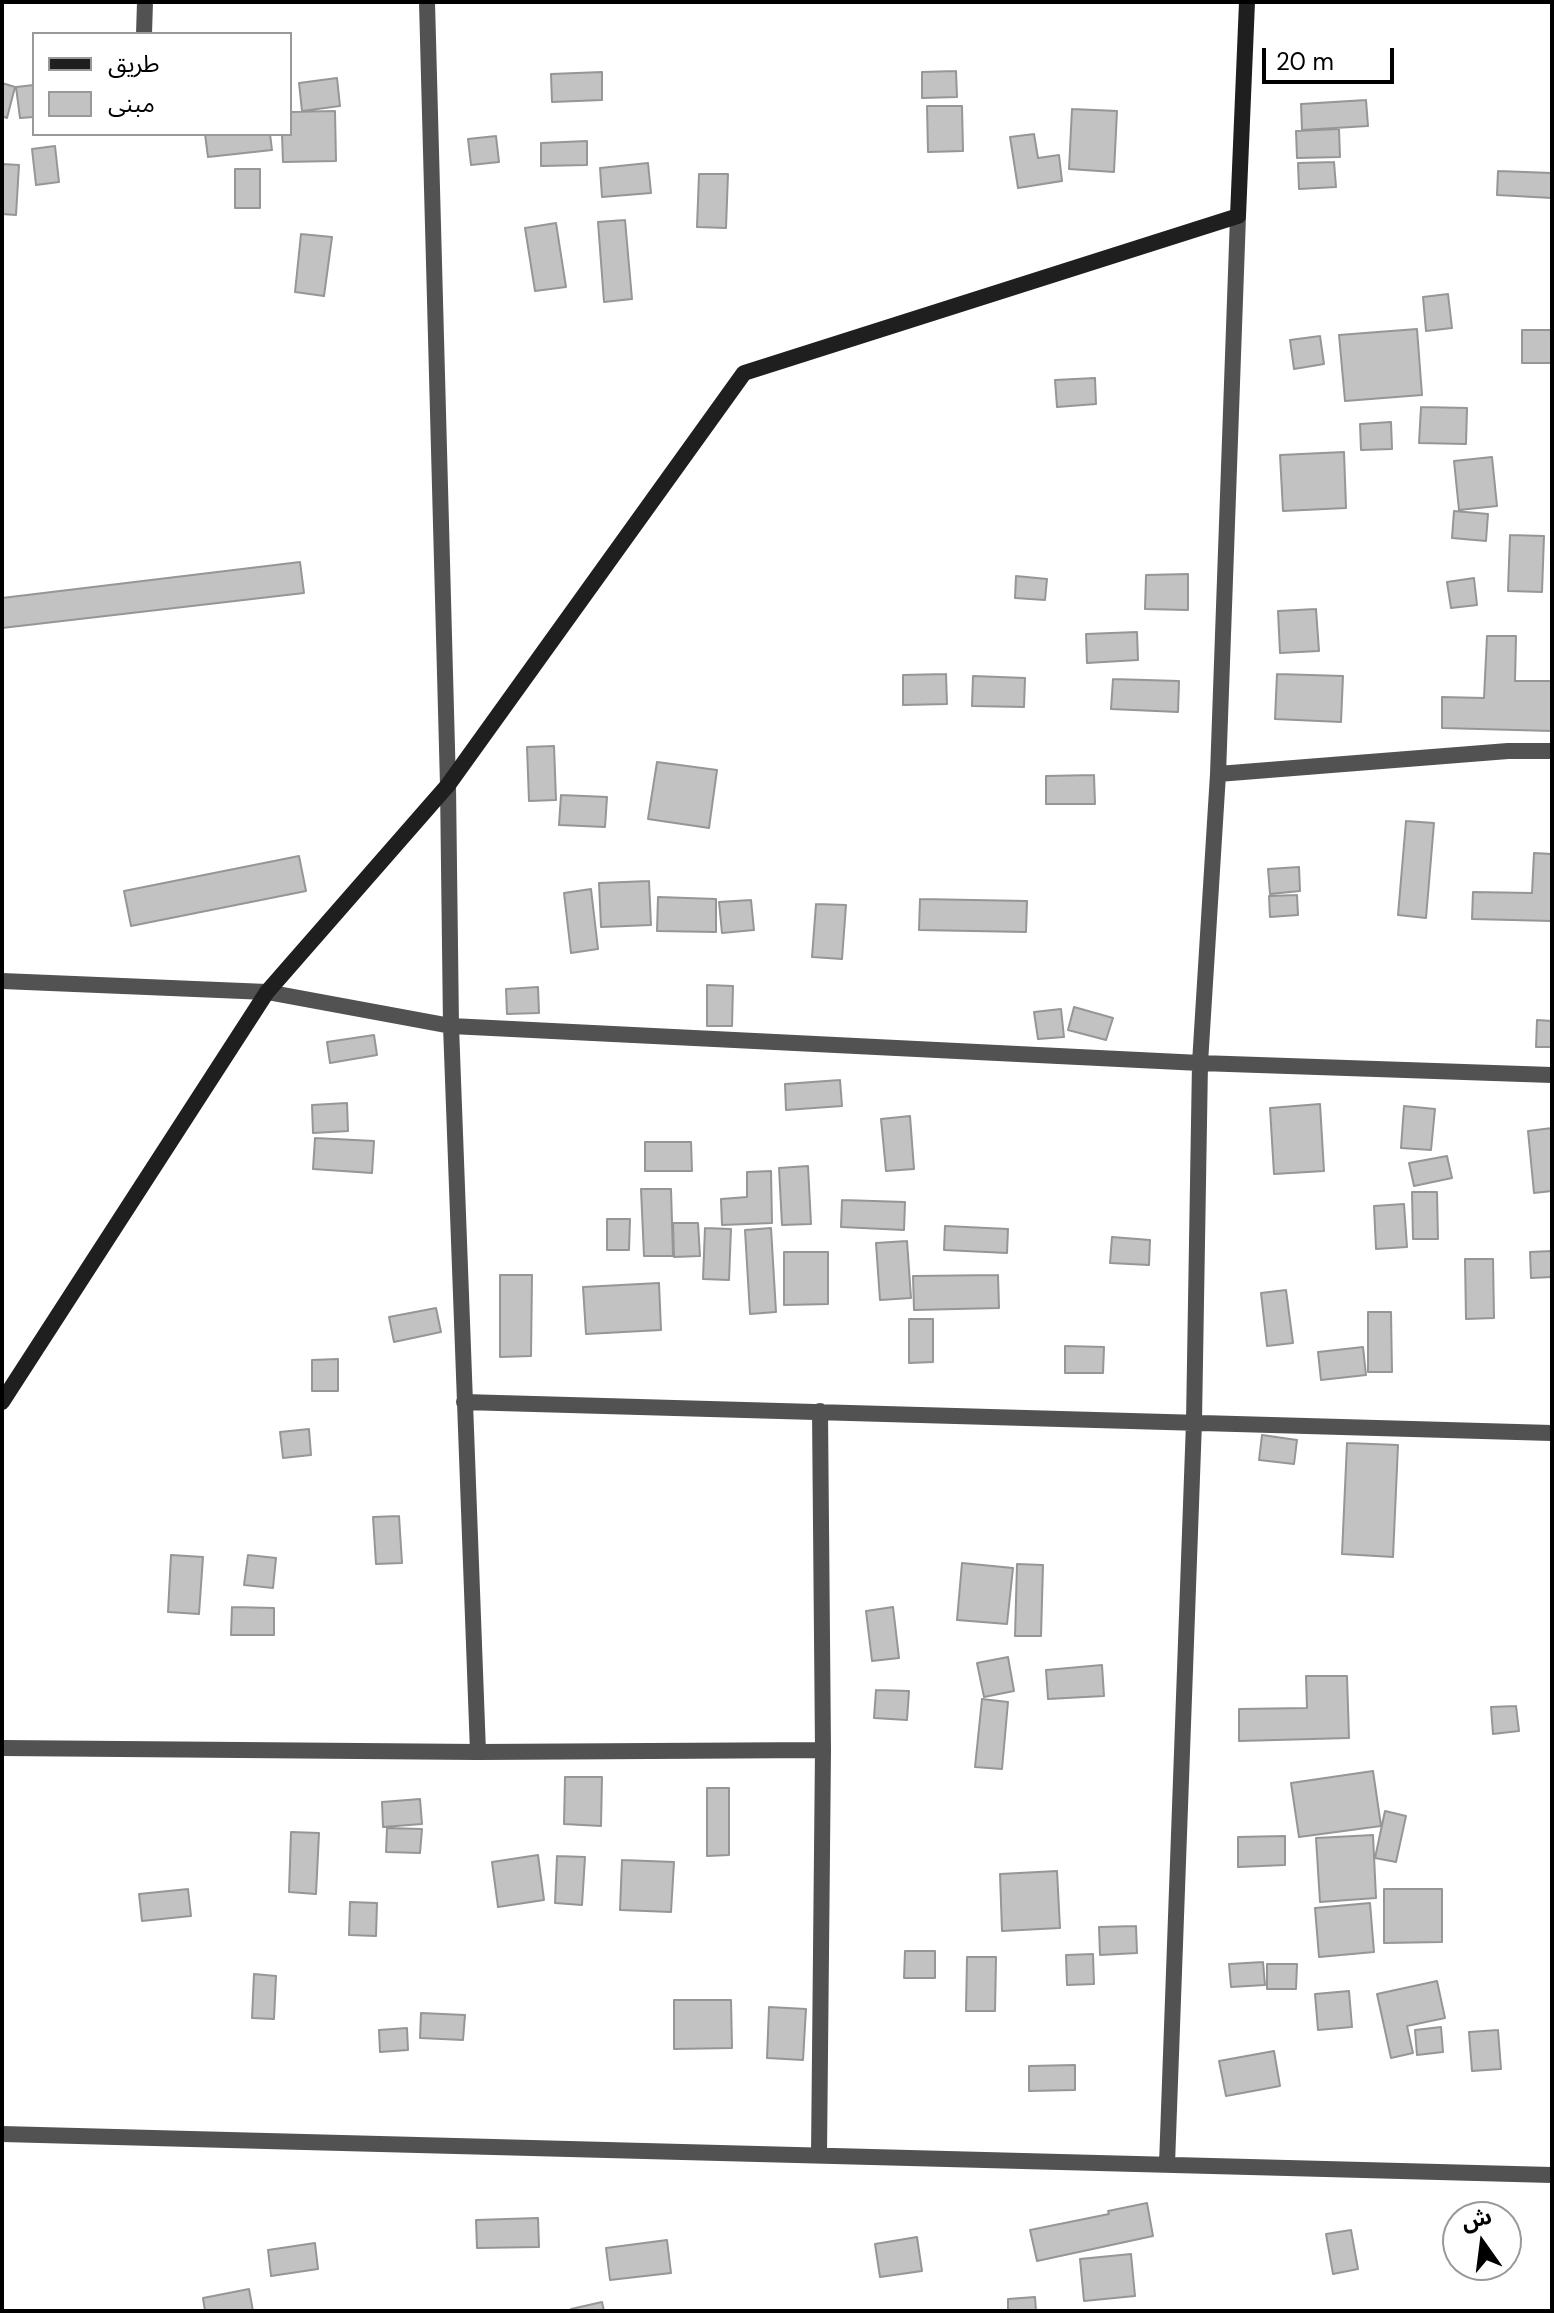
<!DOCTYPE html>
<meta charset="utf-8">
<style>
body{margin:0}
#map{position:relative;width:1554px;height:2313px;overflow:hidden;background:#fff;font-family:"DM Sans","Noto Sans Arabic",sans-serif}
canvas{display:block}
.frame{position:absolute;inset:0;border:4px solid #000;pointer-events:none}
.legend{position:absolute;left:32px;top:32px;width:260px;height:104px;box-sizing:border-box;background:#fff;border:2px solid #999;margin:0;padding:10px 14px;list-style:none;font-size:24px;color:#000}
.legend li{display:flex;align-items:center;gap:16px;height:40px}
.legend b{width:40px;border:2px solid #999}
.north{position:absolute;left:1442px;top:2201px;width:80px;height:80px;box-sizing:border-box;background:#fff;border:2px solid #999;border-radius:50%;rotate:346deg;font-size:22px;font-weight:700;line-height:32px;text-align:center;color:#000}
.north::after{content:'';display:block;margin:auto;width:28px;height:36px;background:#000;clip-path:polygon(50% 0,100% 100%,50% 72%,0 100%)}
.scale{position:absolute;left:1262px;top:48px;width:132px;height:36px;box-sizing:border-box;border:4px solid #000;border-top:0;padding-left:10px;font-size:24px;line-height:28px;white-space:nowrap;color:#000;-webkit-text-stroke:6px #fff;paint-order:stroke}
</style>
<div id="map">
<canvas width="1554" height="2313"></canvas>
<div class="frame"></div>
<ul class="legend">
<li><b style="height:10px;background:#1f1f1f"></b>طريق</li>
<li><b style="height:22px;background:#c2c2c2"></b>مبنى</li>
</ul>
<div class="north">ش</div>
<div class="scale">20 m</div>
</div>
<script>
const ctx = document.querySelector('canvas').getContext('2d');
ctx.lineJoin = 'round';
function fillPath(path, color) { ctx.fillStyle = color; ctx.fill(path, 'evenodd'); }
const poly = rows => new Path2D(rows.map(r => 'M' + r).join(''));
function stroke(path, color, width, dash) { ctx.strokeStyle = color; ctx.lineWidth = width; ctx.lineCap = dash ? 'butt' : 'round'; ctx.setLineDash(dash || []); ctx.stroke(path); }
const building = poly([
 [956,71,957,97,922,98,922,72,956,71],
 [602,72,602,100,552,102,551,74,602,72],
 [337,78,340,106,302,111,299,83,337,78],
 [2,83,15,87,7,118,2,116,2,83],
 [34,85,34,117,20,118,16,87,34,85],
 [1366,100,1368,126,1302,130,1301,104,1366,100],
 [927,106,962,106,963,151,928,152,927,106],
 [1072,109,1117,111,1114,172,1069,169,1072,109],
 [335,111,336,161,283,162,282,134,290,134,290,112,335,111],
 [1339,129,1340,157,1297,158,1296,131,1339,129],
 [205,134,270,134,272,150,208,157,205,134],
 [1034,134,1038,158,1059,155,1062,181,1018,188,1010,137,1034,134],
 [496,136,499,162,471,165,468,139,496,136],
 [587,141,587,165,541,166,541,143,587,141],
 [55,146,59,182,36,185,32,149,55,146],
 [1334,162,1336,187,1299,189,1298,163,1334,162],
 [648,163,651,193,602,197,600,168,648,163],
 [2,164,19,165,16,215,2,214,2,164],
 [235,169,260,169,260,208,235,208,235,169],
 [1498,171,1552,173,1552,198,1497,195,1498,171],
 [699,174,728,174,726,228,697,227,699,174],
 [625,220,632,299,604,302,598,222,625,220],
 [556,223,566,287,535,291,525,228,556,223],
 [301,234,332,237,324,296,295,292,301,234],
 [1448,294,1452,328,1426,331,1423,297,1448,294],
 [1417,329,1422,395,1345,401,1339,335,1417,329],
 [1522,330,1552,330,1552,363,1522,363,1522,330],
 [1320,336,1324,364,1294,369,1290,340,1320,336],
 [1095,378,1096,404,1057,407,1055,380,1095,378],
 [1421,407,1467,408,1466,444,1419,443,1421,407],
 [1391,422,1392,449,1361,450,1360,424,1391,422],
 [1344,452,1346,508,1283,511,1280,455,1344,452],
 [1492,457,1497,506,1459,510,1454,461,1492,457],
 [1454,511,1488,514,1486,541,1452,538,1454,511],
 [1510,535,1544,536,1542,592,1508,591,1510,535],
 [300,562,304,593,2,628,2,598,300,562],
 [1188,574,1188,610,1145,609,1146,575,1188,574],
 [1016,576,1047,579,1045,600,1015,598,1016,576],
 [1474,578,1477,605,1451,608,1447,582,1474,578],
 [1316,609,1319,651,1280,653,1278,611,1316,609],
 [1137,632,1138,660,1087,663,1086,634,1137,632],
 [1487,636,1516,636,1515,681,1552,681,1552,731,1442,728,1442,697,1484,698,1487,636],
 [946,674,947,704,903,705,903,675,946,674],
 [1277,674,1343,676,1341,722,1275,719,1277,674],
 [973,676,1025,678,1024,707,972,706,973,676],
 [1113,679,1179,681,1178,712,1111,709,1113,679],
 [554,746,556,800,529,801,527,747,554,746],
 [657,762,717,770,709,828,648,819,657,762],
 [1094,775,1095,804,1046,804,1046,776,1094,775],
 [561,795,607,797,605,827,559,825,561,795],
 [1406,821,1434,823,1426,918,1398,915,1406,821],
 [1534,853,1552,854,1552,921,1472,919,1473,892,1532,893,1534,853],
 [299,856,306,891,131,926,124,891,299,856],
 [1299,867,1300,891,1270,894,1268,869,1299,867],
 [649,881,651,925,601,927,599,883,649,881],
 [591,889,598,949,571,953,564,893,591,889],
 [1297,895,1298,915,1270,917,1269,896,1297,895],
 [658,897,716,899,716,932,657,931,658,897],
 [920,899,1027,901,1026,932,919,930,920,899],
 [751,900,754,930,722,933,719,902,751,900],
 [816,904,846,905,842,959,812,957,816,904],
 [707,985,733,986,732,1026,707,1026,707,985],
 [538,987,539,1013,507,1014,506,989,538,987],
 [1074,1007,1113,1018,1106,1040,1068,1030,1074,1007],
 [1061,1009,1064,1037,1038,1039,1034,1012,1061,1009],
 [1537,1020,1552,1021,1552,1047,1536,1047,1537,1020],
 [374,1035,377,1055,330,1063,327,1042,374,1035],
 [840,1080,842,1106,786,1110,785,1084,840,1080],
 [347,1103,348,1131,313,1133,312,1105,347,1103],
 [1320,1104,1324,1171,1274,1174,1270,1108,1320,1104],
 [1404,1106,1435,1109,1431,1150,1401,1148,1404,1106],
 [910,1116,914,1169,886,1171,881,1119,910,1116],
 [1552,1128,1552,1191,1534,1193,1528,1131,1552,1128],
 [315,1138,374,1141,372,1173,313,1169,315,1138],
 [645,1142,691,1142,692,1171,645,1171,645,1142],
 [1447,1156,1452,1178,1414,1186,1409,1163,1447,1156],
 [808,1166,811,1224,782,1225,779,1168,808,1166],
 [771,1171,772,1223,722,1225,721,1199,747,1197,747,1172,771,1171],
 [641,1189,671,1189,673,1256,644,1256,641,1189],
 [1412,1192,1437,1192,1438,1239,1413,1239,1412,1192],
 [842,1200,905,1202,904,1230,841,1227,842,1200],
 [1404,1204,1407,1247,1376,1249,1374,1206,1404,1204],
 [607,1219,630,1219,629,1250,607,1250,607,1219],
 [673,1223,698,1223,700,1256,674,1257,673,1223],
 [945,1226,1008,1229,1007,1253,944,1250,945,1226],
 [705,1228,731,1229,729,1280,703,1279,705,1228],
 [771,1228,776,1312,750,1314,745,1230,771,1228],
 [1112,1237,1150,1240,1149,1265,1110,1263,1112,1237],
 [907,1241,911,1298,880,1300,876,1243,907,1241],
 [1552,1251,1552,1277,1531,1278,1530,1252,1552,1251],
 [784,1252,828,1252,828,1304,784,1305,784,1252],
 [1465,1259,1493,1259,1494,1318,1466,1319,1465,1259],
 [500,1275,532,1275,531,1356,500,1357,500,1275],
 [998,1275,999,1308,914,1310,913,1276,998,1275],
 [659,1283,661,1330,586,1334,583,1287,659,1283],
 [1286,1290,1293,1343,1267,1346,1261,1293,1286,1290],
 [436,1308,441,1332,394,1342,389,1317,436,1308],
 [1368,1312,1391,1312,1392,1372,1368,1372,1368,1312],
 [909,1319,933,1319,933,1362,909,1363,909,1319],
 [1065,1346,1104,1347,1103,1373,1065,1373,1065,1346],
 [1363,1347,1366,1375,1321,1380,1318,1352,1363,1347],
 [338,1359,338,1391,312,1391,312,1360,338,1359],
 [309,1429,311,1455,283,1458,280,1432,309,1429],
 [1262,1435,1297,1440,1294,1464,1259,1460,1262,1435],
 [1347,1443,1398,1445,1393,1557,1342,1554,1347,1443],
 [399,1516,402,1563,376,1564,373,1517,399,1516],
 [171,1555,203,1557,199,1614,168,1612,171,1555],
 [248,1555,276,1558,273,1588,244,1585,248,1555],
 [962,1563,1013,1568,1007,1624,957,1620,962,1563],
 [1017,1564,1043,1565,1041,1636,1015,1636,1017,1564],
 [232,1607,274,1608,274,1635,231,1635,232,1607],
 [893,1607,899,1658,872,1661,866,1611,893,1607],
 [1008,1657,1014,1691,984,1697,977,1663,1008,1657],
 [1102,1665,1104,1696,1048,1699,1046,1670,1102,1665],
 [1306,1676,1347,1676,1349,1738,1239,1741,1239,1709,1307,1708,1306,1676],
 [876,1690,909,1691,907,1720,874,1718,876,1690],
 [982,1699,1008,1702,1002,1769,975,1767,982,1699],
 [1516,1706,1519,1731,1493,1734,1491,1707,1516,1706],
 [1373,1771,1381,1826,1299,1837,1291,1783,1373,1771],
 [565,1777,602,1777,601,1826,564,1824,565,1777],
 [707,1788,729,1788,729,1855,707,1856,707,1788],
 [420,1799,422,1824,383,1827,382,1802,420,1799],
 [1385,1811,1406,1816,1396,1862,1375,1858,1385,1811],
 [387,1828,422,1829,420,1853,386,1852,387,1828],
 [291,1832,319,1833,316,1894,289,1892,291,1832],
 [1373,1835,1376,1898,1320,1902,1316,1838,1373,1835],
 [1285,1836,1285,1865,1238,1867,1238,1837,1285,1836],
 [538,1855,544,1900,498,1907,492,1862,538,1855],
 [557,1856,585,1857,582,1905,555,1903,557,1856],
 [622,1860,674,1862,671,1912,620,1910,622,1860],
 [1057,1871,1060,1928,1002,1931,1000,1874,1057,1871],
 [188,1889,191,1916,142,1921,139,1894,188,1889],
 [1384,1889,1442,1889,1442,1942,1384,1943,1384,1889],
 [350,1902,377,1903,376,1936,349,1935,350,1902],
 [1370,1903,1374,1952,1319,1957,1315,1908,1370,1903],
 [1136,1926,1137,1953,1100,1955,1099,1927,1136,1926],
 [905,1951,935,1951,935,1978,904,1978,905,1951],
 [1093,1954,1094,1984,1067,1985,1066,1955,1093,1954],
 [967,1957,996,1957,995,2011,966,2011,967,1957],
 [1263,1962,1265,1985,1231,1987,1229,1964,1263,1962],
 [1267,1964,1297,1964,1296,1989,1267,1989,1267,1964],
 [254,1974,276,1976,274,2019,252,2018,254,1974],
 [1437,1981,1445,2018,1407,2026,1413,2053,1391,2058,1377,1994,1437,1981],
 [1349,1991,1352,2027,1318,2030,1315,1994,1349,1991],
 [674,2000,731,2000,732,2048,674,2049,674,2000],
 [769,2007,806,2009,803,2060,767,2058,769,2007],
 [421,2013,465,2015,463,2040,420,2038,421,2013],
 [1441,2027,1443,2052,1417,2055,1415,2030,1441,2027],
 [407,2028,408,2050,380,2052,379,2030,407,2028],
 [1498,2030,1501,2069,1472,2071,1469,2032,1498,2030],
 [1274,2051,1280,2086,1226,2096,1219,2061,1274,2051],
 [1075,2065,1075,2090,1029,2091,1029,2066,1075,2065],
 [1147,2203,1153,2236,1037,2261,1030,2230,1109,2214,1108,2211,1147,2203],
 [538,2218,539,2247,477,2248,476,2220,538,2218],
 [1351,2230,1358,2269,1333,2274,1326,2234,1351,2230],
 [917,2237,922,2271,880,2277,875,2244,917,2237],
 [667,2240,671,2273,610,2280,606,2248,667,2240],
 [315,2243,318,2269,271,2276,268,2250,315,2243],
 [1131,2254,1135,2296,1084,2301,1080,2259,1131,2254],
 [249,2289,253,2311,205,2311,203,2298,249,2289],
 [1035,2297,1036,2311,1008,2311,1008,2299,1035,2297],
 [602,2302,604,2311,571,2311,571,2309,602,2302]
]);
fillPath(building, '#c2c2c2');
stroke(building, '#969696', 2);
stroke(poly([
 [427,2,448,785,451,1026,478,1752],
 [144,34,145,2],
 [1218,774,1508,751,1552,751],
 [2,981,267,992,451,1026,1200,1063,1552,1075],
 [464,1402,1552,1433],
 [2,1748,478,1752,823,1750],
 [2,2134,1552,2175],
 [819,2155,823,1750,820,1411],
 [1167,2164,1194,1422,1200,1063,1218,774,1238,216]
]), '#525252', 16);
stroke(poly([
 [2,1402,267,992,448,785,744,373,1238,216,1247,2]
]), '#1f1f1f', 16);
</script>
